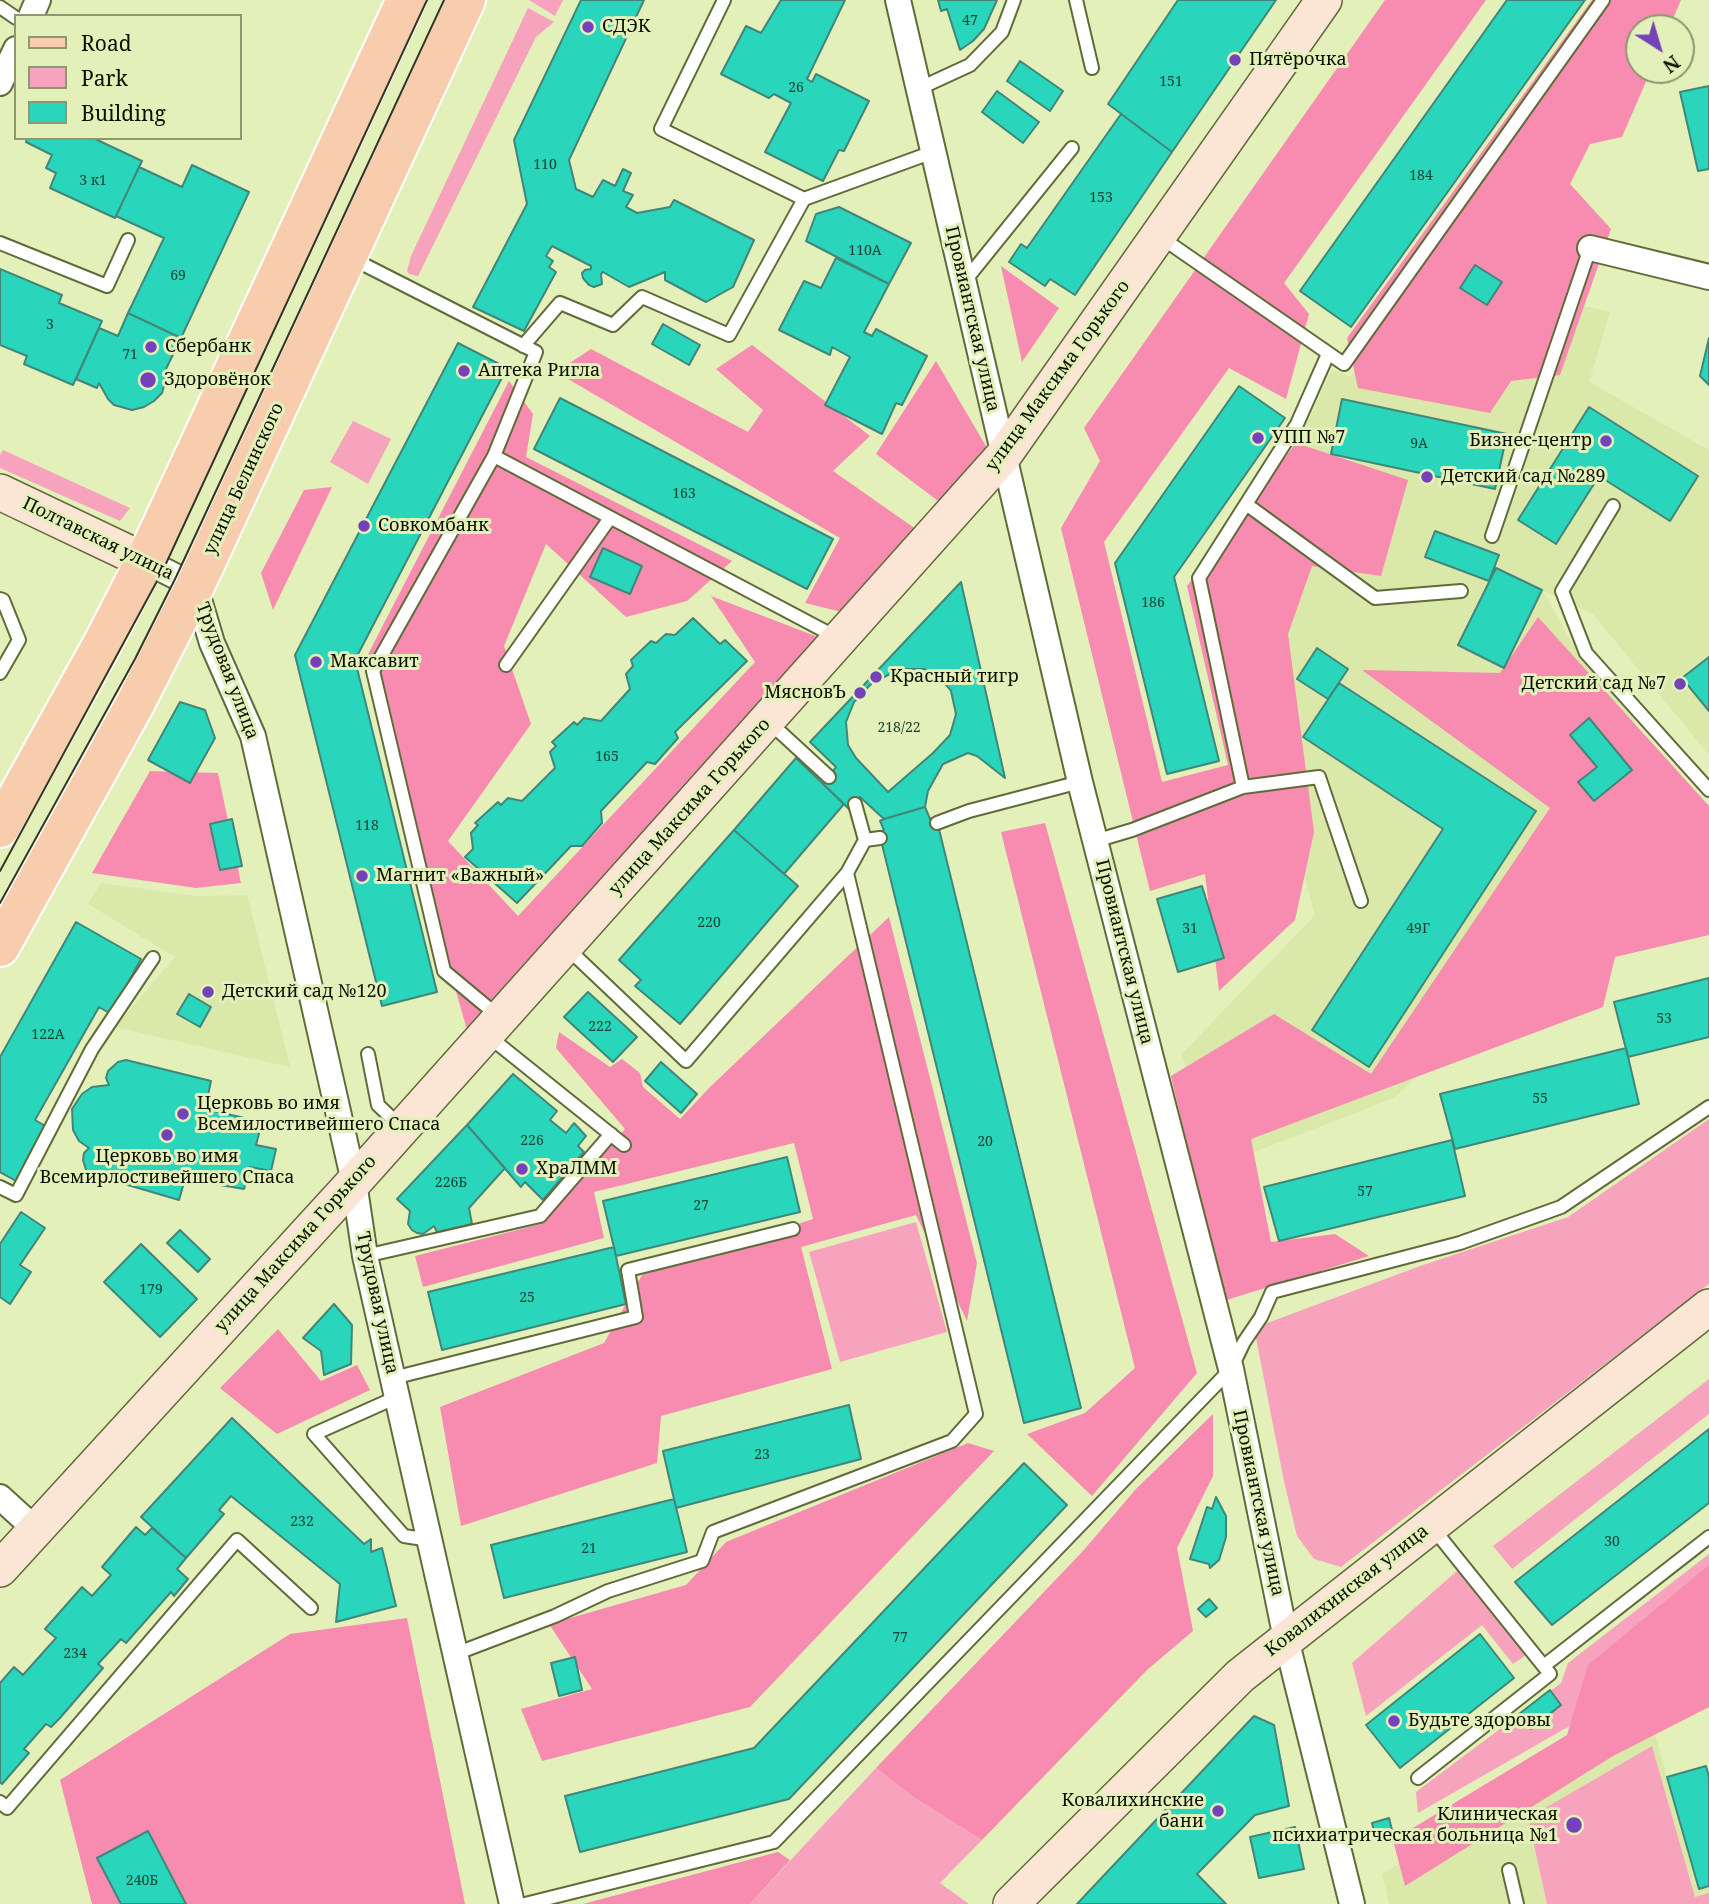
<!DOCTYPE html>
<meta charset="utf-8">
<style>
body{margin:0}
#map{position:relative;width:1709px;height:1904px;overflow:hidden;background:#e3f0ba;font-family:"Noto Serif",serif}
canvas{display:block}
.legend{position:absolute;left:14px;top:14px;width:228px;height:126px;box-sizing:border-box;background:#e3f0ba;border:2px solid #8d9770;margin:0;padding:9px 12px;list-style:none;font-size:21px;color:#0d1101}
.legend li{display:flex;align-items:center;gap:14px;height:35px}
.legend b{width:35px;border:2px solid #8d9770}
.north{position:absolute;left:1625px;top:14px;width:70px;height:70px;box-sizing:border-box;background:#e3f0ba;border:2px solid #8d9770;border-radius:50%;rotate:143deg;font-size:19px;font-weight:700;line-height:28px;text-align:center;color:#0d1101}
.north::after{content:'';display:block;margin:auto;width:24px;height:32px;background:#7342b9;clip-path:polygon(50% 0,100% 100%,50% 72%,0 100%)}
</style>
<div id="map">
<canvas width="1709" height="1904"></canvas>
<ul class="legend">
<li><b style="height:9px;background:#f7cdad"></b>Road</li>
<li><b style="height:19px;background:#f7a3be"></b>Park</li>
<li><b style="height:19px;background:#2ad6bb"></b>Building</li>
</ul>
<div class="north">N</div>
</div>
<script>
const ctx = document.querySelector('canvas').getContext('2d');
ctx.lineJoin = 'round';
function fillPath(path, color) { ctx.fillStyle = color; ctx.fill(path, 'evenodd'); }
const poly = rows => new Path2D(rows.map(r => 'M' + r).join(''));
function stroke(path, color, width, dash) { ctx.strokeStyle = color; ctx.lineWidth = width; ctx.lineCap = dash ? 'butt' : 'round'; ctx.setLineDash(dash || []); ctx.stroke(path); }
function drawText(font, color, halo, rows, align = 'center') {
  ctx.font = font + ' "Noto Serif",serif'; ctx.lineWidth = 6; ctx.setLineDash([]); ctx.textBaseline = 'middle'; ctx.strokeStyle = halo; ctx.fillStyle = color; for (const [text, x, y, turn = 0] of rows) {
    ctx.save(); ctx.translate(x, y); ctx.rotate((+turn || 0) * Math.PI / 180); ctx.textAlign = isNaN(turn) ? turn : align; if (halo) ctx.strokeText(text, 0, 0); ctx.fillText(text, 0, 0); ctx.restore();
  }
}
fillPath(poly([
 [1511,289,1610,312,1589,382,1709,450,1709,755,1593,614,1543,591,1577,652,1637,718,1609,742,1641,862,1394,1098,1213,1168,1182,1054,1315,915,1272,761,1278,635,1317,527,1302,434,1332,369,1350,377,1392,324],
 [101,883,196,896,247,895,290,1067,115,1027,175,957,88,904],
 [1651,1721,1699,1888,1709,1886,1709,1904,1389,1904,1382,1874]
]), '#dae8aa');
fillPath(poly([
 [529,0,563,0,555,16],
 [528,8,554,22,536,37,418,276,409,274,407,271,411,256],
 [353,421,391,439,368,484,330,462],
 [3,450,130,508,120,521,0,468,0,455],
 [1709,1119,1709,1284,1341,1567,1314,1559,1297,1536,1284,1481,1254,1328,1420,1266,1568,1217],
 [916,1222,947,1332,840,1362,809,1252],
 [1709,1379,1709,1414,1512,1569,1493,1546],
 [1709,1554,1709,1624,1627,1693,1418,1813,1416,1792,1561,1683,1568,1663],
 [1458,1570,1526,1655,1513,1664,1482,1625,1366,1716,1352,1663],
 [1652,1746,1695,1897,1709,1893,1709,1904,1547,1904,1528,1818],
 [876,1768,916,1799,982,1840,940,1883,969,1904,750,1904]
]), '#f7a3be');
fillPath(poly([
 [1385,0,1486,0,1284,283,1309,314,1286,399,1229,368,1104,542,1162,782,1228,765,1187,586,1296,443,1408,480,1381,576,1312,566,1288,634,1314,832,1295,920,1219,991,1205,874,1150,891,1061,528,1100,461,1084,428],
 [1592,0,1681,0,1669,28,1639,28,1639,70,1651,70,1622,137,1590,144,1570,184,1611,229,1560,375,1511,381,1490,413,1358,388,1347,338],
 [1001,266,1059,308,1022,362],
 [752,345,870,436,833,471,920,532,846,613,805,603,840,538,556,372,591,349,748,432,763,410,716,369],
 [936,361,990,453,946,507,876,454],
 [509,381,533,414,526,457,732,561,687,601,626,617,546,544,504,646,531,724,448,841,518,916,755,662,711,596,823,639,469,1037,363,664],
 [332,487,273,610,261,573,304,490],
 [1538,617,1709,806,1709,935,1615,957,1603,1007,1251,1139,1271,1242,1335,1234,1369,1256,1223,1301,1171,1076,1274,1014,1371,1074,1550,808,1362,670,1500,673],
 [150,771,218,773,241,883,196,888,92,873],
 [1045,823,1197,1373,1092,1496,1027,1434,1085,1413,1135,1368,1001,832],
 [889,917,977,1263,967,1321,916,1215,801,1247,832,1369,661,1416,657,1463,461,1526,440,1407,604,1343,642,1275,813,1219,794,1143,594,1192,604,1238,423,1287,415,1256,541,1224,625,1129,556,1048,559,1032,610,1067,622,1059,640,1073,643,1087,680,1119,710,1087],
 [278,1329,321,1381,357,1365,370,1390,277,1434,220,1388],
 [1213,1414,1213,1476,1177,1548,1193,1631,1147,1670,982,1840,916,1799,876,1768,1083,1551,1136,1489],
 [968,1443,994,1451,750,1707,542,1761,521,1709,592,1689,549,1624,686,1585,726,1542],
 [1709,1565,1709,1707,1613,1756,1405,1886,1393,1840,1567,1735,1588,1665],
 [407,1618,465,1904,92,1904,60,1780,290,1634],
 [778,1852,790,1860,750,1904,583,1904]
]), '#f78bb0');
const building = poly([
 [581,0,644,0,569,160,576,189,593,197,603,180,615,186,623,169,631,173,623,191,633,195,626,207,637,213,670,207,674,200,754,240,733,287,706,302,665,280,665,272,629,287,603,272,601,274,602,284,594,287,589,285,583,278,582,273,585,270,591,269,591,266,552,246,546,256,553,261,549,267,556,272,524,331,473,307,527,204,514,140,581,0],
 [781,0,845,0,807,79,812,82,816,74,869,101,844,151,839,150,823,181,765,152,791,103,774,94,769,98,721,74,746,26,761,33,781,0],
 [938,0,997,0,984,29,973,41,960,50,947,9,941,11,938,0],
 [1178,0,1276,0,1172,152,1108,104,1178,0],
 [1507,0,1585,0,1351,327,1300,291,1507,0],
 [1020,61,1063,91,1050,111,1007,81,1020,61],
 [1709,86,1709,169,1698,171,1680,92,1709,86],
 [997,91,1039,122,1023,143,982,112,997,91],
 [1121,114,1172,152,1075,295,1050,279,1045,286,1009,262,1021,244,1027,248,1121,114],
 [27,138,93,138,142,161,115,218,50,188,56,173,46,168,52,155,26,142,27,138],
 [192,165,249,192,181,338,128,313,164,238,116,216,139,167,182,187,192,165],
 [839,207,911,243,889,284,806,241,816,214,839,207],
 [836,258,889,284,864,332,872,336,876,329,927,356,902,405,896,403,882,434,825,405,850,357,832,347,830,355,779,330,804,281,821,288,836,258],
 [1475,265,1502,282,1487,305,1460,288,1475,265],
 [0,269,62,295,59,303,102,321,73,385,24,364,27,356,0,345,0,269],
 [128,313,181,338,164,373,165,382,162,393,154,401,144,407,132,410,114,405,108,399,99,383,97,388,76,379,99,328,118,336,128,313],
 [663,324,700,345,689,365,652,344,663,324],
 [1709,338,1709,385,1700,376,1709,338],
 [458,343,507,368,355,660,437,992,382,1006,295,655,458,343],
 [1239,386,1285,418,1174,577,1219,761,1167,774,1115,563,1239,386],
 [560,398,833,539,807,589,534,449,560,398],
 [1342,399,1507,434,1495,489,1331,454,1342,399],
 [1589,407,1698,476,1670,521,1599,476,1556,544,1518,520,1589,407],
 [1435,531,1499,555,1489,581,1425,557,1435,531],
 [603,548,642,566,630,594,590,577,603,548],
 [1496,568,1542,590,1504,668,1458,645,1496,568],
 [961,582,1005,778,977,756,968,753,943,764,928,791,925,807,884,819,860,797,851,811,823,784,836,767,810,742,961,582],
 [693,618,720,644,725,640,747,661,675,732,678,738,655,764,647,762,601,811,602,823,582,846,571,846,517,903,465,857,473,849,471,833,478,825,475,823,498,802,501,805,508,798,522,801,555,768,550,752,556,746,552,742,574,722,577,725,584,718,601,721,630,689,626,674,633,666,631,660,651,641,656,643,666,634,675,635,693,618],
 [1317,648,1348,669,1328,699,1297,679,1317,648],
 [1709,657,1709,711,1682,678,1709,657],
 [900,669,924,669,939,676,951,691,956,714,950,735,933,753,888,792,856,758,848,745,846,722,854,702,872,683,900,669],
 [1339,683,1536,811,1369,1067,1312,1030,1443,829,1303,737,1339,683],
 [180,702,205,710,215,738,190,783,148,760,180,702],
 [1589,718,1632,770,1594,801,1578,782,1597,767,1570,735,1589,718],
 [796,758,844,804,784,874,734,830,796,758],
 [925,807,930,819,936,817,1081,1408,1024,1423,879,832,884,830,880,821,884,819,925,807],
 [232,819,242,866,220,870,210,824,232,819],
 [734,830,798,886,680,1024,635,986,641,980,619,960,734,830],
 [1202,886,1224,958,1178,972,1157,899,1202,886],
 [76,922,141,959,111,1014,99,1007,35,1120,47,1127,16,1181,0,1172,0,1057,76,922],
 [1709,978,1709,1037,1628,1057,1614,1002,1709,978],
 [588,992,637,1037,613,1062,564,1017,588,992],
 [189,994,211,1007,200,1027,177,1014,189,994],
 [1626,1048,1639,1104,1455,1149,1440,1094,1626,1048],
 [126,1060,211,1081,205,1109,262,1122,256,1145,276,1149,271,1171,250,1167,244,1189,185,1179,179,1200,87,1173,83,1160,84,1153,89,1148,79,1141,73,1130,72,1109,82,1094,92,1087,109,1085,106,1078,108,1071,118,1062,126,1060],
 [661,1062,697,1094,681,1113,645,1081,661,1062],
 [513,1074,557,1111,550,1120,566,1133,574,1123,586,1136,578,1146,584,1152,543,1200,525,1182,521,1187,467,1125,513,1074],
 [467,1125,505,1168,469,1208,472,1224,437,1232,434,1226,423,1234,417,1233,412,1230,408,1224,410,1211,397,1199,467,1125],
 [1452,1140,1465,1196,1279,1241,1264,1187,1452,1140],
 [787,1157,800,1212,616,1256,603,1201,787,1157],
 [21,1212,45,1228,20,1265,31,1272,10,1304,0,1297,0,1244,21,1212],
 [180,1230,210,1259,198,1272,167,1243,180,1230],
 [141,1244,197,1299,160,1337,104,1282,141,1244],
 [614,1247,626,1304,442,1350,428,1292,614,1247],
 [334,1304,352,1325,351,1364,324,1375,321,1351,303,1338,334,1304],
 [849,1405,861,1459,676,1508,663,1451,849,1405],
 [232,1418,364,1544,371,1539,371,1552,382,1548,396,1606,336,1622,340,1584,231,1496,219,1510,224,1514,186,1558,141,1517,232,1418],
 [1709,1429,1709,1503,1552,1625,1515,1582,1709,1429],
 [1024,1463,1067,1505,789,1799,580,1852,565,1796,754,1748,1024,1463],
 [1216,1497,1226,1516,1226,1537,1219,1560,1210,1568,1209,1564,1190,1559,1207,1507,1212,1509,1216,1497],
 [674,1499,687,1552,504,1598,491,1545,674,1499],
 [136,1527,145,1535,152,1528,186,1558,177,1569,188,1579,174,1596,171,1592,126,1643,121,1639,98,1664,103,1668,60,1718,51,1727,46,1724,24,1749,29,1753,2,1784,0,1782,0,1683,14,1667,23,1675,56,1638,45,1629,82,1587,92,1596,111,1575,102,1567,136,1527],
 [1209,1599,1217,1608,1206,1617,1198,1609,1209,1599],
 [1480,1634,1514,1678,1400,1768,1366,1725,1480,1634],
 [575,1657,582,1690,559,1696,551,1663,575,1657],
 [1550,1690,1561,1705,1531,1729,1519,1714,1550,1690],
 [1254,1716,1274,1725,1289,1806,1255,1815,1197,1874,1226,1904,1077,1904,1254,1716],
 [1706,1766,1709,1777,1709,1886,1699,1889,1667,1777,1706,1766],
 [1389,1818,1393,1834,1376,1838,1372,1823,1389,1818],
 [1295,1827,1304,1869,1259,1878,1250,1837,1295,1827],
 [148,1831,186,1904,121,1904,97,1858,148,1831]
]);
fillPath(building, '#2ad6bb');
stroke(building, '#428679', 2);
const lane = poly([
 [724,0,661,129,804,199],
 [1076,0,1092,68],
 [0,7,16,18],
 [918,89,970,65,1002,32,1014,0],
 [1159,236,1344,364,1603,0],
 [0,243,107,286,128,240],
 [351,258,536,352,494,456,836,637],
 [964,282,1072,148],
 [523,346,560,303,613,325,642,297,729,335,804,199,933,152],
 [494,456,373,671,444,971,498,1016],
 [1246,504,1375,598,1461,591],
 [1613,506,1562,591,1586,653,1709,790],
 [1492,536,1590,248],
 [0,599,3,600,19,640,0,673],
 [506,665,610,518],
 [767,720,829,777],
 [1243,787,1319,777,1361,901],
 [855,804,865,840,880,838],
 [937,823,969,811,1080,782],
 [1095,841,1132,830,1243,787,1199,578,1297,424,1328,354],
 [847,873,865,840],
 [487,1035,624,1145],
 [368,1054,378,1105,402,1128],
 [0,1187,16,1195,92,1049,153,958],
 [365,1256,540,1216,611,1134],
 [393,1378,636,1317,628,1270,793,1229],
 [397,1397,314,1434,404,1536,430,1540],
 [455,1654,555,1616,608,1591,702,1561,713,1532,952,1441,976,1414,847,873,686,1061,566,947],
 [1545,1665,1709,1537],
 [1418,1778,1550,1674,1432,1527],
 [0,1802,7,1808,237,1540,311,1608],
 [1509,1870,1517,1904],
 [525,1904,774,1842,1231,1369,1244,1342,1261,1317,1272,1292,1460,1243,1561,1207,1709,1107]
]);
const street = poly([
 [898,0,1080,782,1231,1369,1286,1639,1352,1904],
 [31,16,38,0],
 [0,83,16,49],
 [1590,248,1709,277],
 [145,561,195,586,212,643,253,736,354,1182,365,1256,512,1904],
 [0,1497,35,1529]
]);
const secondary = poly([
 [0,492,145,561],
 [0,1569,354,1182,1004,455,1324,0],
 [1011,1904,1240,1676,1709,1307]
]);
const primary = poly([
 [0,828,104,641,145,561,406,0],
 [0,947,135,704,195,586,466,0]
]);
stroke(lane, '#616b3a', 16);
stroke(street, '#616b3a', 28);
stroke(secondary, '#616b3a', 38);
stroke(primary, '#fff', 42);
stroke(lane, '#fff', 12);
stroke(street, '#fff', 24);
stroke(secondary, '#fbe6d6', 35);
stroke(primary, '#f7cdad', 38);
stroke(poly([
 [0,871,163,570,427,0],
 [0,903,135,659,176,577,444,0]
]), '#323721', 2);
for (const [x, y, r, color] of [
 [588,27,7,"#7342b9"],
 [1235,60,7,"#7342b9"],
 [151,347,7,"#7342b9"],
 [464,371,7,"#7342b9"],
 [148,380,9,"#7342b9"],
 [1258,438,7,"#7342b9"],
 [1606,441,7,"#7342b9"],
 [1427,477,7,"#7342b9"],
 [364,526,7,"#7342b9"],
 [316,662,7,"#7342b9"],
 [876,677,7,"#7342b9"],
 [1680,684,7,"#7342b9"],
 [860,693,7,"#7342b9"],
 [362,876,7,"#7342b9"],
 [208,992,7,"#7342b9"],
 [183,1114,7,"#7342b9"],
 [167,1135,7,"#7342b9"],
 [522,1169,7,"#7342b9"],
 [1394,1721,7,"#7342b9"],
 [1218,1811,7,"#7342b9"],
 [1574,1825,9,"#7342b9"]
]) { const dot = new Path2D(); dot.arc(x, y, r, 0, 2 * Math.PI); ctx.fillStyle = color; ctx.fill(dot); stroke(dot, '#e3f0ba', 2.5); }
drawText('14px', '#144230', null, [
 ["47",970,21],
 ["151",1171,82],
 ["26",796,88],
 ["110",545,165],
 ["184",1421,176],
 ["3 к1",93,181],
 ["153",1101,198],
 ["110А",865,251],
 ["69",178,276],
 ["3",50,325],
 ["71",130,355],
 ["9А",1419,444],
 ["163",684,494],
 ["186",1153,603],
 ["218/22",899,728],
 ["165",607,757],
 ["118",367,826],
 ["220",709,923],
 ["31",1190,929],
 ["49Г",1418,929],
 ["53",1664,1019],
 ["222",600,1027],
 ["122А",48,1035],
 ["55",1540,1099],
 ["226",532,1141],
 ["20",985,1142],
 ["226Б",451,1183],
 ["57",1365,1192],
 ["27",701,1206],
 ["179",151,1290],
 ["25",527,1298],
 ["23",762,1455],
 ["232",302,1522],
 ["30",1612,1542],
 ["21",589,1549],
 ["77",900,1638],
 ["234",75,1654],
 ["240Б",142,1881]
]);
drawText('18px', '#0d1101', '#e3f0ba', [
 ["СДЭК",602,27],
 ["Пятёрочка",1249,60],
 ["Сбербанк",165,347],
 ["Аптека Ригла",478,371],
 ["Здоровёнок",164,380],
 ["УПП №7",1272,438],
 ["Бизнес-центр",1592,441,"right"],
 ["Детский сад №289",1441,477],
 ["Совкомбанк",378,526],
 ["Максавит",330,662],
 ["Красный тигр",890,677],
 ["Детский сад №7",1666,684,"right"],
 ["МясновЪ",846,693,"right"],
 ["Магнит «Важный»",376,876],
 ["Детский сад №120",222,992],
 ["Церковь во имя",197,1104],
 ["Всемилостивейшего Спаса",197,1125],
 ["Церковь во имя",167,1157,"center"],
 ["Всемирлостивейшего Спаса",167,1178,"center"],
 ["ХраЛММ",536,1169],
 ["Будьте здоровы",1408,1721],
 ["Ковалихинские",1204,1801,"right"],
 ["бани",1204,1822,"right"],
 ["Клиническая",1558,1815,"right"],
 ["психиатрическая больница №1",1558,1836,"right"]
], 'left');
drawText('18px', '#0d1101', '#e3f0ba', [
 ["Провиантская улица",972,319,77],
 ["улица Максима Горького",1058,376,-54],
 ["улица Белинского",244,479,-65],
 ["Полтавская улица",98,539,26],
 ["Трудовая улица",227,671,69],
 ["улица Максима Горького",690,807,-48],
 ["Провиантская улица",1124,952,76],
 ["улица Максима Горького",296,1244,-48],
 ["Трудовая улица",377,1303,78],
 ["Провиантская улица",1258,1503,78],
 ["Ковалихинская улица",1347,1591,-38]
]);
</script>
